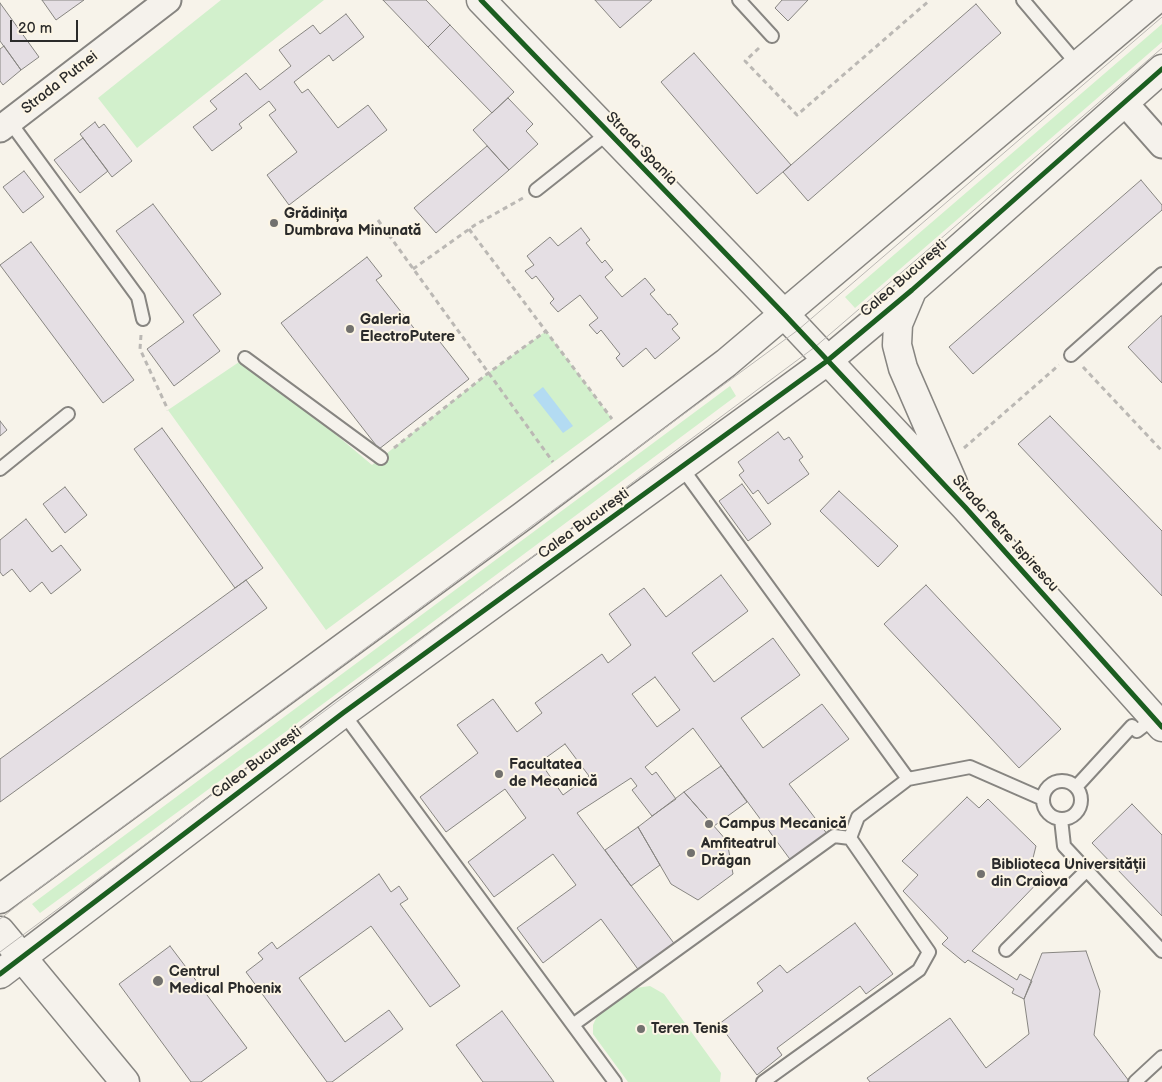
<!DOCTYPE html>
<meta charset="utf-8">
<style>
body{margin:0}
#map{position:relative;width:1162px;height:1082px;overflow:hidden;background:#f7f3ea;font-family:"Balsamiq Sans",sans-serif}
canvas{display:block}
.scale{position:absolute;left:10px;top:20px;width:68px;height:22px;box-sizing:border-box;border:2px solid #2b2b2b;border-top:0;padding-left:6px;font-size:15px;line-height:18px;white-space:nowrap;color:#2b2b2b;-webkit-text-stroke:4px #fcf5e5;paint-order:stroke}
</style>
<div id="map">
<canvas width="1162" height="1082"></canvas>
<div class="scale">20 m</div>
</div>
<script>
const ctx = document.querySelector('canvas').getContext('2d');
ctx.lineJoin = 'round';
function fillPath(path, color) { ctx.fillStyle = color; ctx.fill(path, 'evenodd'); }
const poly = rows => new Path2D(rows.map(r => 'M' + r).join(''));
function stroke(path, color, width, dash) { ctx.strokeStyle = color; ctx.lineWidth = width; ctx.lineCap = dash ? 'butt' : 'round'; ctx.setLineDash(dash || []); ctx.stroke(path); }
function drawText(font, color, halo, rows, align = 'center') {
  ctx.font = font + ' "Balsamiq Sans",sans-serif'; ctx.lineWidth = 4; ctx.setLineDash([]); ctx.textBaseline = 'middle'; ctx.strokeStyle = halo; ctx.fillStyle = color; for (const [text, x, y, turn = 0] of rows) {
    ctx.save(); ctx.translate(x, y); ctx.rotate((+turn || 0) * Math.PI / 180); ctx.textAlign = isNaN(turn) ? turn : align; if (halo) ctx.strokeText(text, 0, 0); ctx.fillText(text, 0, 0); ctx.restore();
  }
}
fillPath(poly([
 [221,0,324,0,137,148,98,98],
 [1162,24,1162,42,855,308,845,297],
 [546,331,612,419,326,630,168,410,245,358,372,465,487,374],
 [730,386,736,396,194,800,40,913,32,904],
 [650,986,664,994,721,1073,720,1082,628,1082,593,1034,593,1025,598,1014,636,988]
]), '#d2f0cc');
fillPath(poly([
 [543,387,573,426,563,433,533,395]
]), '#b3dbf2');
const building = poly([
 [42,0,84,0,56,20,42,0],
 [383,0,426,0,450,25,428,47,383,0],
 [595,0,652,0,620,28,595,0],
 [782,0,808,0,788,21,775,8,782,0],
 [0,3,39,57,21,70,0,41,0,3],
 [976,4,1001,33,808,201,783,172,976,4],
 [346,14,364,37,333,61,329,55,294,82,302,93,308,89,338,128,368,105,387,130,289,205,267,175,297,152,269,115,276,110,269,101,239,124,242,128,212,151,193,127,217,109,210,101,246,73,260,90,291,66,279,50,313,25,320,34,346,14],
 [450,25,514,92,492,113,428,47,450,25],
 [4,46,21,70,3,85,0,81,0,49,4,46],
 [694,53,791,165,757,194,661,82,694,53],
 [508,98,533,124,526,131,538,144,509,170,473,130,508,98],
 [95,122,99,128,104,124,132,161,112,177,80,134,95,122],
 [83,138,108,171,80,193,54,160,83,138],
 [487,146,509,170,436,233,414,208,487,146],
 [24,171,44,197,23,213,3,187,24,171],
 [1141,180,1162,205,1162,210,973,374,949,347,1141,180],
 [153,204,221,294,193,315,220,351,174,386,147,349,184,322,116,231,153,204],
 [581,228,590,240,586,243,602,263,605,260,613,270,605,277,622,297,645,278,655,290,650,294,668,315,670,314,678,324,672,329,680,338,655,359,646,348,623,367,616,358,620,354,601,330,597,334,589,325,598,318,580,295,558,312,550,303,554,299,536,276,532,279,525,271,534,265,527,256,550,237,558,246,581,228],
 [31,242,134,380,103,403,0,265,31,242],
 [367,257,382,276,376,280,424,341,433,333,469,379,379,449,281,323,367,257],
 [1161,316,1162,316,1162,383,1128,347,1161,316],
 [1050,416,1162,531,1162,596,1018,444,1050,416],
 [0,421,7,430,0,436,0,421],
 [162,428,263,568,235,588,134,449,162,428],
 [778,432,784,440,789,437,803,457,799,460,809,474,768,504,758,490,753,494,739,475,744,471,738,462,778,432],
 [742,484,771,524,748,541,719,501,742,484],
 [65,487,87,515,65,533,43,504,65,487],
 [839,491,898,546,878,567,820,511,839,491],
 [26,519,52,552,61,545,81,570,51,594,42,582,30,592,12,569,3,576,0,572,0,540,26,519],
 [721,575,748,611,692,653,714,682,773,638,800,675,741,718,763,748,822,704,849,739,789,784,828,835,792,862,693,728,645,767,652,775,656,772,676,799,652,816,632,790,637,786,631,778,577,813,676,946,640,972,601,919,543,963,517,928,576,885,553,854,494,897,468,862,526,818,505,789,446,832,420,797,478,753,457,725,493,699,517,732,542,713,535,703,602,654,608,663,631,645,609,614,644,588,666,617,721,575],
 [655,677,680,710,657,727,632,694,655,677],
 [565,744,589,776,563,795,540,762,565,744],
 [246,580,267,608,0,802,0,759,246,580],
 [926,585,1061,729,1019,768,884,624,926,585],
 [721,766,747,802,714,826,684,792,721,766],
 [684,792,727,841,733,874,698,900,671,884,638,827,684,792],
 [967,797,979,808,988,799,1036,846,1032,862,1045,875,972,951,1017,980,1020,974,1032,981,1024,999,1012,993,1014,989,968,960,965,963,942,944,948,938,903,891,918,875,902,861,967,797],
 [1132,804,1162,835,1162,916,1092,843,1132,804],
 [638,827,660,865,631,886,605,850,638,827],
 [379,874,391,892,399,886,408,899,400,904,460,986,430,1007,371,926,299,978,345,1042,389,1010,403,1029,332,1082,327,1082,246,972,263,959,258,953,272,942,277,949,379,874],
 [855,923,893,974,866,994,860,986,777,1048,782,1055,757,1075,719,1024,763,991,757,983,780,965,787,973,855,923],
 [170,946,247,1048,201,1082,191,1082,119,984,170,946],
 [1086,951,1100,991,1094,1035,1129,1081,1127,1082,870,1082,867,1078,950,1018,986,1068,1029,1034,1024,999,1042,953,1086,951],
 [502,1011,554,1082,483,1082,456,1045,502,1011]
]);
fillPath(building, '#e5dfe4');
stroke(building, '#878581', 1);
const lane = poly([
 [739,0,772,36],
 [1023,0,1078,65],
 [10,122,138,297,143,319],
 [536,190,608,133],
 [1071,355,1162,274],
 [245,358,381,458],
 [682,468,908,779,970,767,1043,799],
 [0,469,68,414],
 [343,713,615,1082],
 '1043 800a19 19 0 1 1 38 0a19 19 0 1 1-38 0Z',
 [1076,787,1132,726,1137,731,1154,718],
 [1061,819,1064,846,1162,951],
 [1006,950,1087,870],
 [574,1024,834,836,850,838],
 [763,1082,919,970,929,952,850,838,858,817,908,779],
 [1135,1082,1162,1057]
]);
const street = poly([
 [1124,102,1162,145],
 [0,129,168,0]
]);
const secondary = poly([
 [481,0,785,315,965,507,1162,727],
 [911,293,898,324,897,345,903,368,953,483],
 [0,899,523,516,726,363,1155,0],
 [0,931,125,1082],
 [0,974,343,713,827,361,912,290,1162,69]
]);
stroke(lane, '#878581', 16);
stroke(street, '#878581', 29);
stroke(secondary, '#878581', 31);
stroke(poly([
 [759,48,745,61,797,115,930,0],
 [378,220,553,462],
 [469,229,612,419],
 [413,269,475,225,523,198],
 [141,335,140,349,168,410],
 [1083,367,1162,451],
 [394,448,487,374,546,331],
 [964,448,1059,365]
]), '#bbb8b4', 3, [5, 4]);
stroke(lane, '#f5f2ec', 12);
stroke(street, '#f5f2ec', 25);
stroke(secondary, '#f5f2ec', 28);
stroke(poly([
 [0,919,38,889,798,330,1162,17],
 [0,952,815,347,1162,48]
]), '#bbb8b4', 1);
stroke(poly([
 [481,0,785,315,965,507,1162,727],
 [0,974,343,713,827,361,912,290,1162,69]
]), '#1b5e20', 5);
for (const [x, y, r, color] of [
 [274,223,5,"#72716e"],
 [350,329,5,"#72716e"],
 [499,774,5,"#72716e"],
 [709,824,5,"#72716e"],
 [691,853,5,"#72716e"],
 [981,874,5,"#72716e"],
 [158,981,6,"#72716e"],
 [641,1029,5,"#72716e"]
]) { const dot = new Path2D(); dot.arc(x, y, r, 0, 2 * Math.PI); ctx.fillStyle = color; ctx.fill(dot); stroke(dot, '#fcf5e5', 2); }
drawText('15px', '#2b2b2b', '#fcf5e5', [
 ["Strada Putnei",60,83,-38],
 ["Strada Spania",641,149,46],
 ["Calea București",904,279,-41],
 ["Calea București",584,524,-36],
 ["Strada Petre Ispirescu",1005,534,48],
 ["Calea București",257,763,-37]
]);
drawText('bold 15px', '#2b2b2b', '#fcf5e5', [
 ["Grădinița",284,214],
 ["Dumbrava Minunată",284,231],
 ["Galeria",360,320],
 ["ElectroPutere",360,337],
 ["Facultatea",509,765],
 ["de Mecanică",509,782],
 ["Campus Mecanică",719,824],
 ["Amfiteatrul",701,844],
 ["Drăgan",701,861],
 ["Biblioteca Universității",991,865],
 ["din Craiova",991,882],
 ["Centrul",169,972],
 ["Medical Phoenix",169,989],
 ["Teren Tenis",651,1029]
], 'left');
</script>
